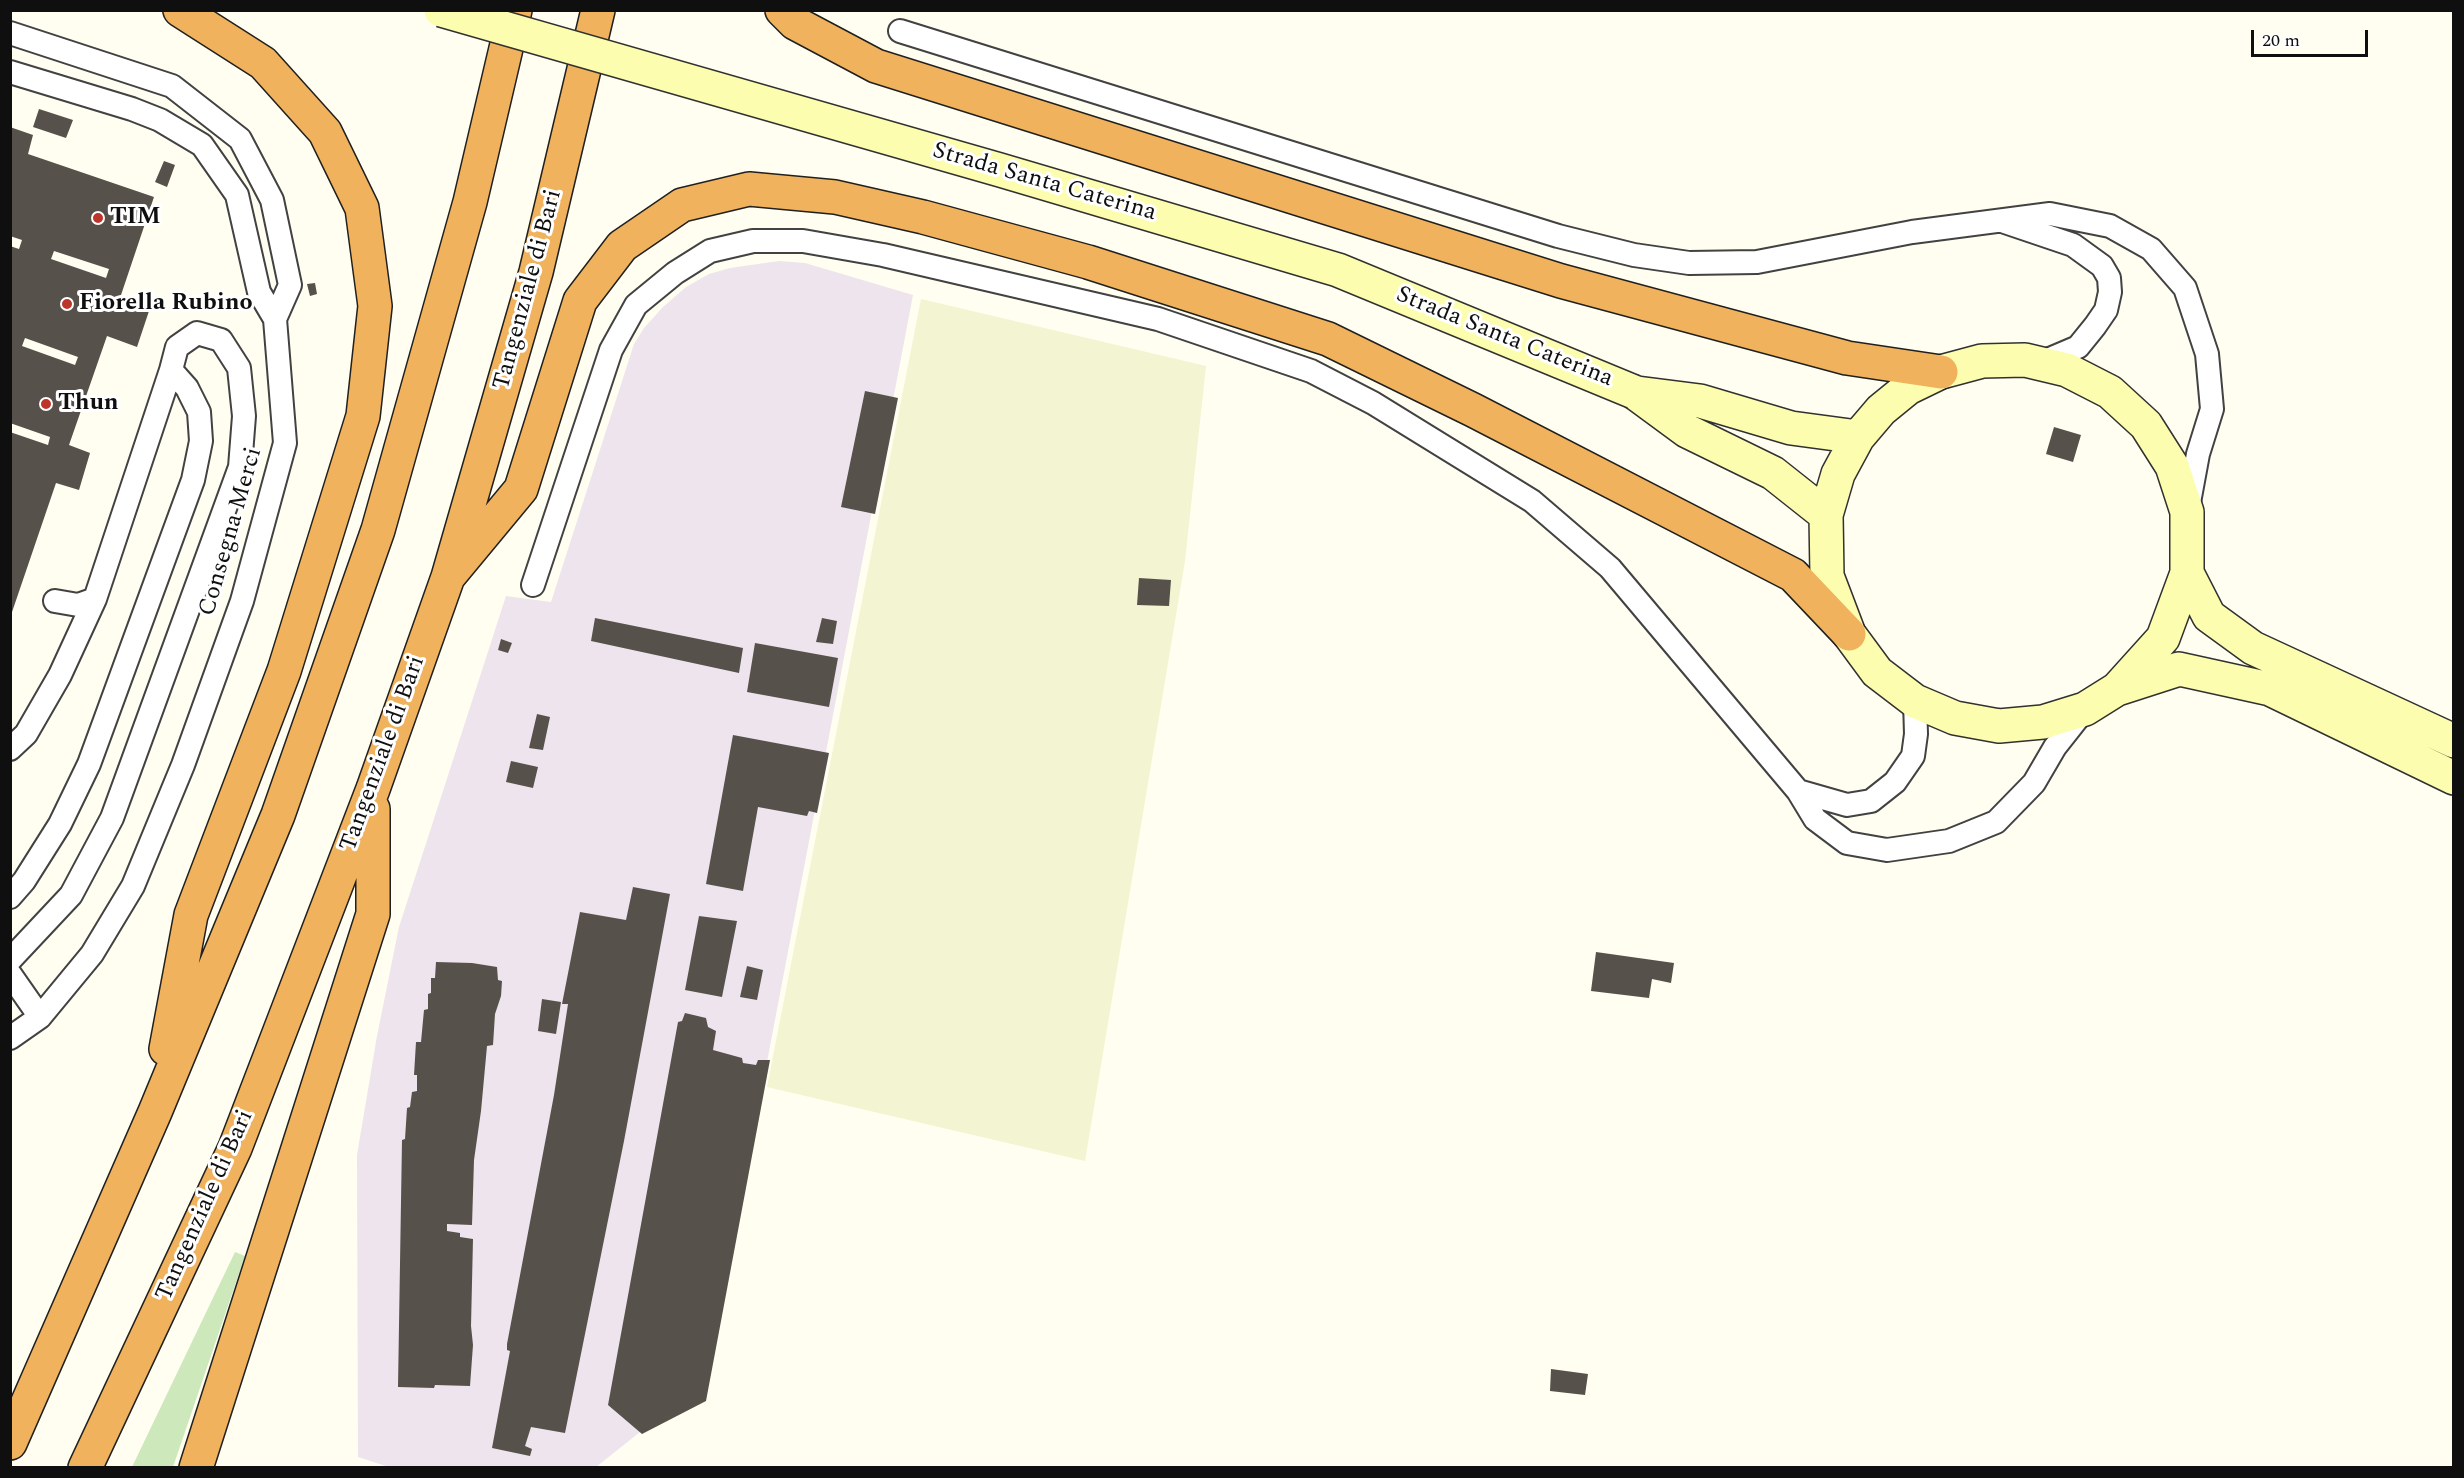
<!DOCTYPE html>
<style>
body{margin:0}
#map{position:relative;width:2464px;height:1478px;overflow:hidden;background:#fffef1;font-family:Spectral,serif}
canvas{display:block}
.frame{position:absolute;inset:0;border:12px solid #0f0f0f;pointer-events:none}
.scale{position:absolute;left:2251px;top:30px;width:117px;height:27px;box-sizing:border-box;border:3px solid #0f0f0f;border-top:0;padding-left:8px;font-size:18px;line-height:21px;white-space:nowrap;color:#0f0f0f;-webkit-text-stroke:4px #fff;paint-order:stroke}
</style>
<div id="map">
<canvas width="2464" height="1478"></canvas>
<div class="frame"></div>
<div class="scale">20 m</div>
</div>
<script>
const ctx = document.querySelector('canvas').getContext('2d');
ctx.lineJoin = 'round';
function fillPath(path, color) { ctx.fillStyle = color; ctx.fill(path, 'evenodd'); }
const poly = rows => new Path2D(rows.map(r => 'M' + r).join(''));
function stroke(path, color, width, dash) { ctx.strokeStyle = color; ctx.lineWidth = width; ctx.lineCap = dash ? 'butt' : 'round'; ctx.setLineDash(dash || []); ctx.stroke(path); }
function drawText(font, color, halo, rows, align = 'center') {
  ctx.font = font + ' Spectral,serif'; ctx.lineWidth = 6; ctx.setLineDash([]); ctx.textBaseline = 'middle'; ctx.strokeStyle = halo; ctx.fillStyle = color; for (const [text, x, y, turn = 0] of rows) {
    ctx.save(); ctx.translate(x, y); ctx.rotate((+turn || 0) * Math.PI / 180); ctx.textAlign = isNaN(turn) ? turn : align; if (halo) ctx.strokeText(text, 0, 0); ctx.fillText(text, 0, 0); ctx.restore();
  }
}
fillPath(poly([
 [779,261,805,263,913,295,703,1398,640,1432,596,1467,392,1468,358,1457,357,1155,377,1036,399,927,506,596,551,602,634,344,644,328,663,307,686,287,709,274,730,268]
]), '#ede4ed');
fillPath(poly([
 [921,299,1206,366,1185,561,1085,1161,767,1087]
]), '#f3f4d1');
fillPath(poly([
 [235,1252,245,1256,173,1467,132,1467]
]), '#cde9bb');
fillPath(poly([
 [39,109,73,120,66,138,33,127],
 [10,127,33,135,28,154,154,197,120,298,150,308,137,347,107,336,69,445,90,453,79,490,56,483,11,615,10,432,48,445,50,437,10,423,10,246,19,249,22,240,10,236],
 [54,251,109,269,106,278,51,259],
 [25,338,78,357,75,365,22,346],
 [164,161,175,165,167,187,155,182],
 [315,283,317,294,310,296,307,284],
 [865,391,898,398,875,514,841,507],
 [2054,427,2081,435,2073,462,2046,454],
 [1139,578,1171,580,1169,606,1137,605],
 [595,618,743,648,739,673,591,641],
 [822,618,837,621,833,644,816,642],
 [501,639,512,643,508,653,498,650],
 [755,643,838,658,829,707,747,692],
 [537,714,550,717,543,750,529,748],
 [733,735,829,753,817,813,809,811,807,816,758,807,743,891,706,884],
 [511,761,538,767,533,788,506,782],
 [633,887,670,894,624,1141,565,1433,531,1427,525,1446,532,1449,530,1456,492,1448,510,1351,507,1350,507,1344,554,1095,568,1004,562,1004,580,912,626,920],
 [699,916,737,921,722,997,685,990],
 [1596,952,1674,963,1671,983,1652,979,1649,998,1591,991],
 [436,962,472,963,497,967,498,980,502,981,501,996,495,1014,493,1045,487,1046,481,1111,474,1160,472,1225,447,1224,447,1231,460,1233,460,1237,473,1239,471,1326,473,1345,470,1386,435,1385,434,1388,398,1387,402,1140,405,1139,407,1108,410,1107,412,1092,417,1091,417,1075,414,1075,416,1042,421,1042,424,1010,428,1009,428,994,431,993,431,978,435,978],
 [747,966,763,970,757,1000,740,997],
 [542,999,561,1002,556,1034,538,1031],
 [685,1013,706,1018,708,1027,716,1031,713,1050,742,1058,743,1063,756,1065,758,1060,770,1060,706,1401,642,1434,608,1405,678,1022,682,1021],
 [1551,1369,1588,1374,1585,1395,1550,1391]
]), '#57514b');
const lane = poly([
 [900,31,1558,236,1634,255,1689,263,1757,262,1912,232,2050,214,2110,226,2151,249,2185,288,2207,354,2212,409,2198,454,2188,508],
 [10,33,172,86,240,139,272,200,290,285,275,319,285,443,242,601,183,765,133,886,92,954,40,1017,10,1038],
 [10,72,132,109,160,120,202,145,237,195,259,292,275,319],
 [2005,222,2073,245,2102,266,2109,278,2110,292,2106,310,2095,326,2078,347,2038,364],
 [533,585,611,350,636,305,675,273,710,251,753,241,803,241,883,255,1158,319,1311,371,1373,403,1532,501,1610,568,1798,791,1815,819,1847,843,1887,850,1949,841,1996,822,2034,783,2055,747,2085,709],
 [55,601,78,605,95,599,171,370],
 [10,749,26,734,60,675,95,599],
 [1798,791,1847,805,1871,801,1895,782,1913,756,1916,734,1915,701],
 [10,897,24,881,60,824,89,764,193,480,201,441,199,412,187,388,171,370,177,347,197,333,221,340,239,368,244,416,240,467,112,818,71,895,10,960],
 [10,974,40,1017]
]);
const secondary = poly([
 [1634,392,1687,431,1773,473,1826,515],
 [1637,393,1700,401,1791,428,1858,437],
 [2187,573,2209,616,2253,648,2454,741],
 [2117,689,2163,638,2187,573,2187,512,2172,466,2146,425,2110,392,2067,370,2025,360,1982,361,1941,372,1908,388,1881,410,1858,437,1838,474,1826,515,1827,576,1849,634,1877,672,1915,701,1955,718,1999,726,2043,722,2085,709,2117,689,2179,669,2270,689,2454,778]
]);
const highway = poly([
 [782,10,795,23,876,66,1561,281,1847,358,1941,372],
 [448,577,521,489,580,301,622,246,682,205,749,189,835,197,923,217,1088,262,1328,339,1473,410,1793,575,1849,634],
 [166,1049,191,915,284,671,363,416,375,306,362,208,325,132,263,63,180,10],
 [10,1443,155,1112,278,815,378,530,470,202,515,10],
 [85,1468,235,1148,373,789,448,577,536,272,598,10],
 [196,1468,373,914,373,809]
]);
stroke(lane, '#424242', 26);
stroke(secondary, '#313131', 36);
stroke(highway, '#202020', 36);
stroke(lane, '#fff', 22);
stroke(secondary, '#fcfdae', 33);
stroke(highway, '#f0b25d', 33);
const secondaryBridge = poly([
 [441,10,1000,170,1338,270,1634,392]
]);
stroke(secondaryBridge, '#313131', 36, []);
stroke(secondaryBridge, '#fcfdae', 33);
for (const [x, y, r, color] of [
 [98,218,6,"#bc342a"],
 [67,304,6,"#bc342a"],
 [46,404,6,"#bc342a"]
]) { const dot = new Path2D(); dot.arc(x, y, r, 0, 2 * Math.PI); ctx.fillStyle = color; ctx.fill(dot); stroke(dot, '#fff', 2); }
drawText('24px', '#0f0f0f', '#fff', [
 ["Strada Santa Caterina",1044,183,16],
 ["Tangenziale di Bari",529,290,-75],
 ["Strada Santa Caterina",1504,338,22],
 ["Consegna Merci",232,532,-74],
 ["Tangenziale di Bari",384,754,-70],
 ["Tangenziale di Bari",206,1206,-66]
]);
drawText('bold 24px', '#0f0f0f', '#fff', [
 ["TIM",110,218],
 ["Fiorella Rubino",79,304],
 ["Thun",58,404]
], 'left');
</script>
